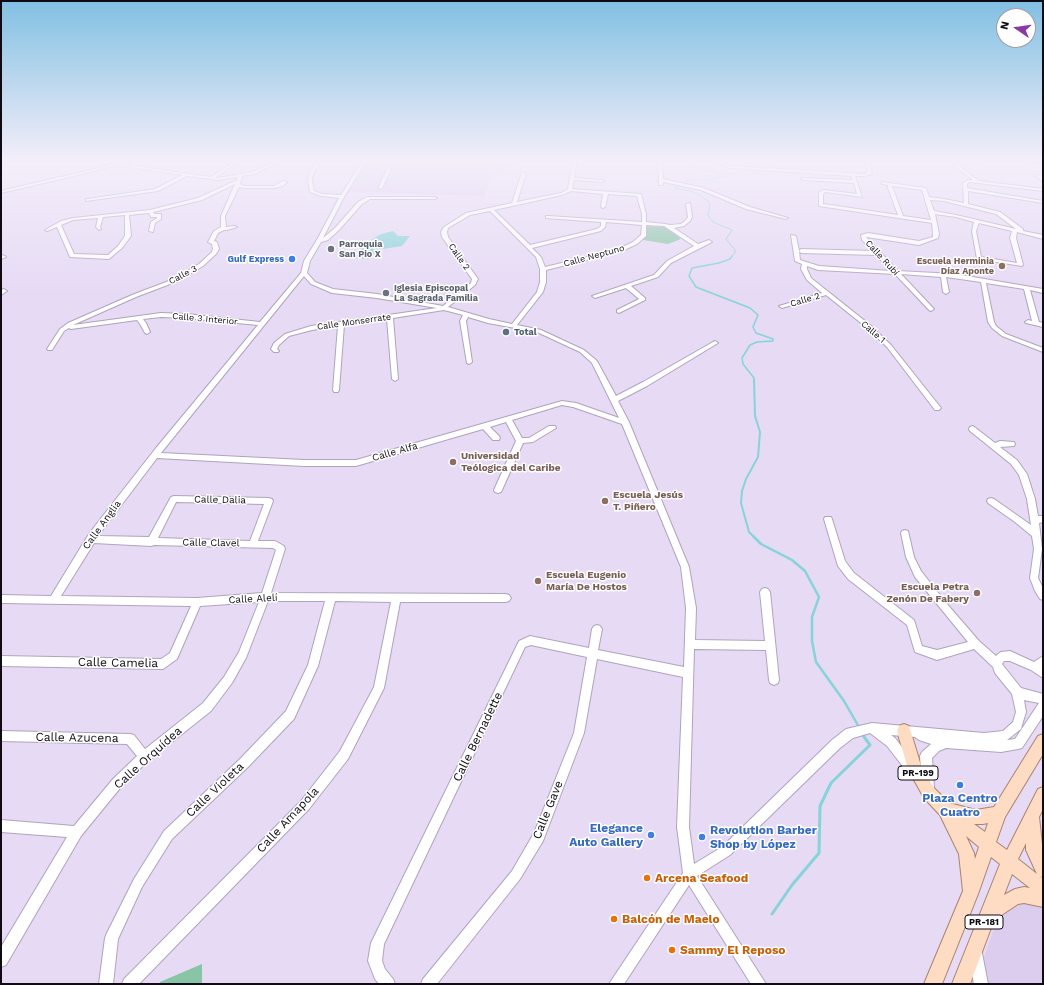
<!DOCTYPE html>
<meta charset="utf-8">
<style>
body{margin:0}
#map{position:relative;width:1044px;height:985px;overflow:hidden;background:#e6daf5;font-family:"Work Sans",sans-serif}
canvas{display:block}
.frame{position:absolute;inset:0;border:2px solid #0f0a13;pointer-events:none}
.north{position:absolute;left:996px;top:8px;width:40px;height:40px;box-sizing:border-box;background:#fff;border:1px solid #9f9da1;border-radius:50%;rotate:283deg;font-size:11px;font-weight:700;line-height:16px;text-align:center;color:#0f0a13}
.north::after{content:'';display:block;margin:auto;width:14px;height:18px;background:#8b37a5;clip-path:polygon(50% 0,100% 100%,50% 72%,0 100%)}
</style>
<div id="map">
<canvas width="1044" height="985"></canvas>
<div class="frame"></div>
<div class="north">N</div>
</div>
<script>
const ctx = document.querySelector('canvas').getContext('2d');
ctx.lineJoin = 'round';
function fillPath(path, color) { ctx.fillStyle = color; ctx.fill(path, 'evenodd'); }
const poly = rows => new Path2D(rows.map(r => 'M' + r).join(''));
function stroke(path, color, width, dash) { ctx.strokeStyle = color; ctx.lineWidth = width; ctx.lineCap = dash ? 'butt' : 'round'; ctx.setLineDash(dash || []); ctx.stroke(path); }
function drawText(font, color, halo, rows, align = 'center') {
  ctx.font = font + ' "Work Sans",sans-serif'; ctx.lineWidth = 3; ctx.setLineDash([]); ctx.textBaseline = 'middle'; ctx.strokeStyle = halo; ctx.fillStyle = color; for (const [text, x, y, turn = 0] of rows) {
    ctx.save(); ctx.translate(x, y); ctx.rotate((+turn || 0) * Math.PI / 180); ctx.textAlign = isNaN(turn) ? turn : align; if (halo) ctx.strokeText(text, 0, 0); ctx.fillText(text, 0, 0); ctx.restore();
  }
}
fillPath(poly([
 [368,160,522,160,522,162,492,176,484,196,348,192],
 [1019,903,1043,906,1043,984,975,984,999,913]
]), '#dccdee');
fillPath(poly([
 [646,226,666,227,681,239,668,244,643,240],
 [202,964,202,984,160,984,160,982]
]), '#88c4a6');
fillPath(poly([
 [393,231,398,236,410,236,402,246,377,250,369,259,356,258,361,246,381,234]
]), '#87d3d9');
stroke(poly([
 [687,160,691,167,717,172,722,176,711,180,689,180,675,188,693,192,701,196,709,202,710,205,708,216,713,222,732,230,726,239,735,250,735,253,731,257]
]), '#87d3d9', 1);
stroke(poly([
 [732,256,730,259,719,263,692,268,689,276,696,287,750,308,758,315,753,327,756,333,773,339,773,341,757,342,750,345,742,358,743,364,754,378,754,381]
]), '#87d3d9', 1.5);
stroke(poly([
 [754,537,749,532,741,503,742,491,746,479,758,457,760,432,755,416,754,380]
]), '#87d3d9', 2);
stroke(poly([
 [753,536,761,544,792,560,805,571,819,597,812,617,812,641,816,662,844,701,859,727],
 [862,733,863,735]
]), '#87d3d9', 2.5);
stroke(poly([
 [772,914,792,885,819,853,820,806,831,783,870,745,862,734]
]), '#87d3d9', 3);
const minor = poly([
 [125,160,130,160,121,164,211,177,237,160,241,160,216,177,218,178,252,172,278,160,282,160,281,161,255,174,242,176,240,184,244,186,274,186,283,181,287,182,283,186,274,188,244,188,239,187,225,216,226,227,235,226,237,227,227,230,224,230,218,233,214,241,217,242,219,249,216,254,203,266,178,281,136,297,73,325,161,313,186,314,260,322,301,273,304,261,318,238,339,198,321,196,310,192,308,181,309,174,317,160,321,160,313,174,312,181,314,191,322,194,341,195,363,160,367,160,344,197,323,238,335,228,358,202,367,197,435,197,437,198,435,199,370,199,362,204,339,230,328,240,321,242,310,261,307,273,315,282,333,289,377,294,443,306,471,283,472,279,442,237,441,232,444,227,466,213,512,203,522,172,526,173,517,202,561,193,568,189,573,160,577,160,574,178,602,180,604,181,602,182,574,180,572,189,641,194,646,214,646,222,665,224,670,225,681,224,686,220,688,217,686,204,690,203,692,217,690,221,684,226,674,228,698,244,709,240,712,242,671,263,658,277,631,286,645,298,645,300,619,313,617,312,617,310,639,299,626,288,595,298,592,296,654,275,667,261,694,246,664,226,646,225,646,236,637,244,620,252,546,270,546,282,543,292,517,325,541,330,584,350,597,361,616,396,643,382,713,342,715,341,718,343,647,386,618,401,629,422,689,567,696,608,695,640,765,641,760,592,762,589,765,588,768,589,770,592,779,680,778,683,774,685,770,683,769,680,766,650,694,649,689,827,694,864,722,847,832,740,846,729,872,723,984,733,1003,731,1013,722,1016,712,1012,694,995,673,993,667,974,649,937,660,915,652,907,625,848,579,838,566,824,519,825,517,831,517,832,519,845,561,854,573,914,620,922,646,937,650,968,642,915,577,906,557,901,533,902,531,905,530,908,531,914,557,921,571,947,604,979,641,996,656,998,654,1001,652,1010,651,1034,662,1043,656,1043,678,1031,670,1010,661,1004,661,1002,664,1021,688,1043,694,1043,716,1022,748,1018,749,1001,752,946,748,939,751,932,758,934,788,932,792,928,794,924,792,922,788,920,756,922,752,931,744,919,740,915,737,891,735,895,738,916,765,918,769,916,773,912,775,908,773,887,746,870,733,853,738,840,748,730,855,697,876,766,984,751,984,689,885,624,984,609,984,683,873,677,827,683,677,597,659,584,733,543,841,520,879,437,984,421,984,423,979,512,871,534,833,574,733,587,657,531,645,525,647,384,944,382,961,385,969,393,979,395,984,379,984,375,979,368,961,371,943,519,641,530,636,589,648,592,629,594,626,597,625,600,626,602,629,598,650,684,667,686,608,681,567,622,424,573,407,562,405,512,420,522,438,529,438,549,426,555,426,556,428,533,442,523,443,502,490,501,492,498,493,495,492,494,490,516,441,506,422,490,427,499,436,500,438,499,440,493,440,483,429,356,466,304,466,157,458,98,536,149,537,171,497,174,496,269,498,272,499,273,501,258,541,275,541,284,546,285,549,271,593,506,594,509,595,511,598,509,601,506,602,400,602,384,688,348,759,309,809,139,984,122,984,124,979,301,801,340,751,374,687,391,602,335,601,318,666,294,719,248,767,172,839,142,887,118,939,113,984,99,984,105,938,107,933,134,879,164,831,240,759,286,711,308,665,325,601,268,601,246,658,232,683,211,711,148,761,121,787,81,836,6,965,1,967,1,947,67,837,1,832,1,820,74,826,113,779,137,756,127,744,1,741,1,731,130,734,134,735,145,749,203,703,224,677,239,652,259,602,200,606,177,659,163,669,1,666,1,656,161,659,170,653,191,606,1,603,1,595,51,596,87,537,95,526,156,448,258,325,186,318,161,317,143,319,146,323,150,332,147,334,145,333,140,324,137,320,71,329,69,328,64,331,52,350,48,350,47,349,60,329,68,323,132,295,174,279,199,264,212,252,213,249,212,244,208,242,214,231,221,227,221,216,235,184,202,200,153,212,154,214,161,214,161,219,155,223,153,232,149,231,151,222,157,218,157,217,151,217,149,213,129,215,131,236,122,248,109,259,70,257,57,227,47,231,45,230,61,221,73,218,150,210,198,198,237,180,237,177,218,180,187,176,158,191,86,201,86,199,88,199,155,189,182,175,115,165,95,171,1,193,1,191,94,169,125,160],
 [571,191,603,194,601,207,603,208,605,207,608,194,637,196,642,214,642,222,548,216,546,216,546,218,601,222,601,226,597,229,530,245,494,210,562,195,571,191],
 [490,211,536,257,540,269,540,282,537,292,512,324,489,319,448,307,475,285,478,279,448,237,447,232,448,228,470,215,490,211],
 [125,215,125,236,118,246,108,255,74,254,61,225,73,220,98,218,96,227,99,230,101,229,100,227,103,217,125,215],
 [606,222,642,225,641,235,633,242,616,250,545,267,541,257,532,248,601,231,605,227,606,222],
 [304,276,311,284,332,293,377,298,437,308,311,326,285,334,274,343,271,349,274,352,278,352,279,351,277,349,279,345,289,336,312,330,338,326,333,390,334,392,338,392,339,390,344,325,387,319,392,379,395,381,398,379,393,318,444,310,463,315,460,321,467,363,469,364,472,362,466,321,468,317,488,323,537,332,580,352,592,363,619,418,576,403,562,401,356,460,304,460,161,453,304,276],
 [176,502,264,504,250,541,158,538,176,502],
 [94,543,151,546,154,545,273,548,276,550,262,593,197,598,61,596,94,543],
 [1024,700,1039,703,1015,739,1007,740,1021,729,1022,725,1026,712,1024,700],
 [658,160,662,160,663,179,704,188,750,207,788,218,786,219,746,209,701,190,663,182,663,185,659,185,658,160],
 [715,160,731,166,864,174,868,172,865,160,869,160,872,174,864,176,855,176,862,197,825,192,823,194,823,204,898,215,888,188,888,185,882,184,882,182,926,188,929,197,944,199,964,203,963,183,968,180,973,180,954,166,953,165,955,164,981,161,981,163,980,163,959,166,979,181,1043,189,1043,191,970,182,967,184,967,188,1043,201,1043,203,968,191,968,204,1000,212,1023,229,1023,231,1043,235,1043,239,1017,232,1016,238,1023,265,1022,266,977,259,972,231,974,222,956,217,935,214,939,234,938,238,919,245,866,237,898,271,955,274,1043,289,1043,293,1030,290,1039,322,1043,323,1043,327,1026,323,1025,322,1028,320,1032,321,1024,289,986,283,994,322,996,326,1006,334,1043,348,1043,352,1002,336,992,328,988,322,981,282,946,277,949,292,946,294,943,292,941,277,901,274,933,308,934,309,931,311,929,310,895,274,818,270,807,266,807,269,811,278,870,325,891,345,941,408,939,410,935,410,887,347,866,327,826,295,782,308,779,306,822,293,807,280,801,269,802,264,795,261,791,235,796,236,799,251,801,249,873,251,862,240,861,235,868,233,919,241,933,237,933,234,932,223,819,206,819,192,824,190,857,194,854,183,803,180,801,179,803,178,853,180,851,176,730,168,715,162,715,160],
 [892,186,922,190,931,220,903,216,892,186],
 [930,200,944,201,996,214,1016,229,956,215,934,211,930,200],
 [979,223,1012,231,1010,238,1017,263,981,257,976,231,979,223],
 [799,251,801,253,876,255,891,271,819,266,800,260,799,251],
 [1020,160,1043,161,1043,163,1022,161,1020,160],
 [389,168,391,169,382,188,378,189,387,169,389,168],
 [1038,175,1043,175,1043,177,1042,177,1043,182,1036,176,1038,175],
 [1,255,5,256,6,257,1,259,1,255],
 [4,289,7,291,1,295,1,290,4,289],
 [973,426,995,443,1000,441,1014,442,1015,444,1014,446,1000,447,1017,460,1027,474,1035,499,1038,516,1043,516,1043,522,1039,523,1042,549,1038,578,1043,588,1043,600,1040,599,1035,591,1030,578,1034,549,1032,536,1015,522,988,503,987,501,988,499,991,498,994,499,1031,525,1027,499,1019,475,1011,464,970,431,969,429,970,427,973,426],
 [975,946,980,948,982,953,988,984,974,984,968,953,970,948,975,946]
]);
const major = poly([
 [904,724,909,726,921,766,934,788,949,803,976,810,994,807,1038,736,1043,734,1043,754,1005,817,996,842,1007,850,1038,789,1043,787,1043,809,1039,817,1043,853,1043,878,1040,876,1043,879,1043,907,1024,903,1018,904,994,920,970,984,952,984,1000,864,991,857,978,894,942,984,924,984,963,891,959,854,940,815,924,798,908,769,897,731,899,726,904,724],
 [988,823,985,832,974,824,983,824,988,823],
 [966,836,979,847,975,859,974,853,966,836],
 [1026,843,1026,850,1037,874,1018,859,1026,843],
 [1012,874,1030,888,1024,887,1015,889,1004,895,1012,874]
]);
stroke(minor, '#afa3bd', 2);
stroke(major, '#aa836d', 2);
fillPath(minor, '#fff');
fillPath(major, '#fedcc4');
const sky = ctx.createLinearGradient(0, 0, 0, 297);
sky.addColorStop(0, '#81c0e2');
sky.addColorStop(0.54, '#f4eefa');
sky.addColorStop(1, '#f4eefa00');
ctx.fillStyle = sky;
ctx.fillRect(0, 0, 1044, 297);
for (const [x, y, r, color] of [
 [331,249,4,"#6b7280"],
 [292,259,4,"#3f7fe0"],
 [1002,266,4,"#8d6e63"],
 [386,293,4,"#6b7280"],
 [506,332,4,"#5c6f8a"],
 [453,462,4,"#8d6e63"],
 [605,501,4,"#8d6e63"],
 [538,581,4,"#8d6e63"],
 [977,593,4,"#8d6e63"],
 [960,785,4,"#3f7fe0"],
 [651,835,4,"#3f7fe0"],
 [702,837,4,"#3f7fe0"],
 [647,878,4,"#e8710a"],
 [614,919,4,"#e8710a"],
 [672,950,4,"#e8710a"]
]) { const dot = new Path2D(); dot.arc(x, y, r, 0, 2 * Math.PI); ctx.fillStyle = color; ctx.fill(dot); stroke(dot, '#fff', 1.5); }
drawText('bold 9px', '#5b616d', '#fff', [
 ["Parroquia",339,244],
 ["San Pio X",339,254],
 ["Iglesia Episcopal",394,288],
 ["La Sagrada Familia",394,298]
], 'left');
drawText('9px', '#0f0a13', '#fff', [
 ["Calle Neptuno",594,256,-15],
 ["Calle 2",459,257,55],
 ["Calle Rubí",882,258,47],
 ["Calle 3",183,275,-28],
 ["Calle 2",805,300,-16],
 ["Calle 3 Interior",205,319,5],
 ["Calle Monserrate",354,322,-8],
 ["Calle 1",873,332,41]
]);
drawText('bold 9px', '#366cbe', '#fff', [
 ["Gulf Express",284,259]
], 'right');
drawText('bold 9px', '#785e54', '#fff', [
 ["Escuela Herminia",994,261],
 ["Díaz Aponte",994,271]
], 'right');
drawText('bold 9px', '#4e5e75', '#fff', [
 ["Total",514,332]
], 'left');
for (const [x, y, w] of [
 [918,773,40],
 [984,922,38]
]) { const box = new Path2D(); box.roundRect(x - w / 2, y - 7, w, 14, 3); ctx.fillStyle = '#fff'; ctx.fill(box); stroke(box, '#0f0a13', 1); }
drawText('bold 9px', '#0f0a13', null, [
 ["PR-199",918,773],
 ["PR-181",984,922]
]);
drawText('10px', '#0f0a13', '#fff', [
 ["Calle Alfa",395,452,-16],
 ["Calle Dalia",220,500,1],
 ["Calle Anglia",102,525,-54],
 ["Calle Clavel",211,543,1],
 ["Calle Alelí",253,599,-3]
]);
drawText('bold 10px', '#785e54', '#fff', [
 ["Universidad",461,456],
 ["Teólogica del Caribe",461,468],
 ["Escuela Jesús",613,495],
 ["T. Piñero",613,507],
 ["Escuela Eugenio",546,575],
 ["María De Hostos",546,587],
 ["Escuela Petra",969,587,"right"],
 ["Zenón De Fabery",969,599,"right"]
], 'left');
drawText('12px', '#0f0a13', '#fff', [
 ["Calle Camelia",118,663,1],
 ["Calle Bernadette",478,737,-64],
 ["Calle Azucena",77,738,1],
 ["Calle Orquídea",148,758,-42],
 ["Calle Violeta",215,790,-43],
 ["Calle Gave",548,810,-68],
 ["Calle Amapola",288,820,-47]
]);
drawText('bold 12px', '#366cbe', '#fff', [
 ["Plaza Centro",960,798],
 ["Cuatro",960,812],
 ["Elegance",643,828,"right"],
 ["Auto Gallery",643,842,"right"],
 ["Revolution Barber",710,830,"left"],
 ["Shop by López",710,844,"left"]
]);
drawText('bold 12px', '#c56008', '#fff', [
 ["Arcena Seafood",655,878],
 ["Balcón de Maelo",622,919],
 ["Sammy El Reposo",680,950]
], 'left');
</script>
